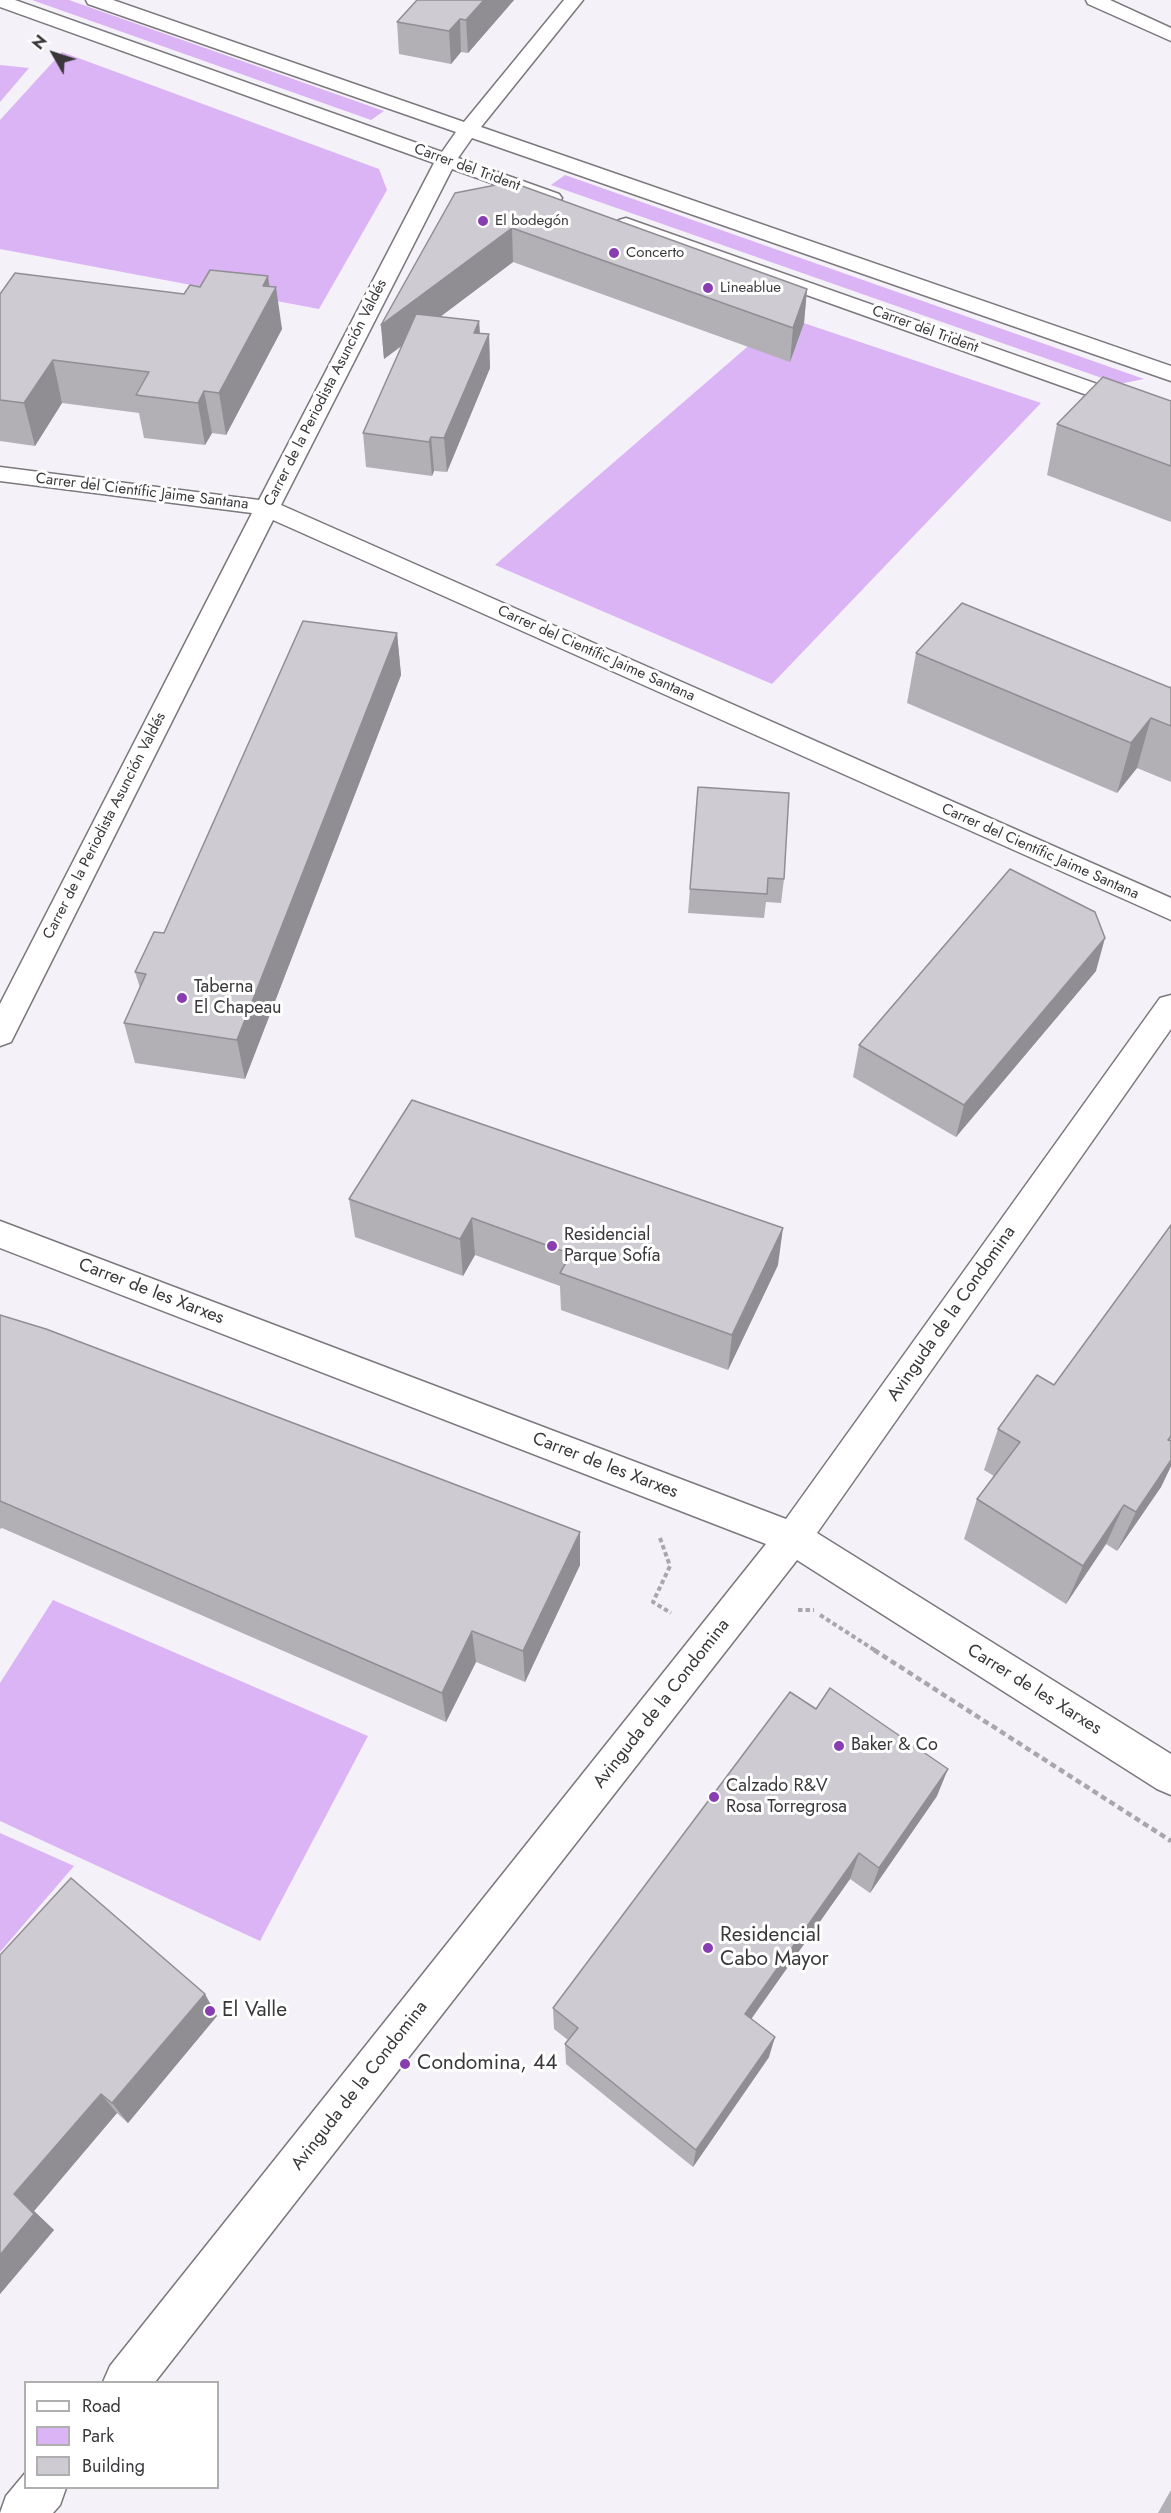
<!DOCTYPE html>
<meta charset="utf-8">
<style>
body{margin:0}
#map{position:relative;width:1171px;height:2513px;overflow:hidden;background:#f5f1f8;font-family:Jost,sans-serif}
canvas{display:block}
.legend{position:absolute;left:24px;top:2381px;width:195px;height:108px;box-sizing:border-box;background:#fff;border:2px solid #b0afb0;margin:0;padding:8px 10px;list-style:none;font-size:18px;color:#39373a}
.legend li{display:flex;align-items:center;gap:12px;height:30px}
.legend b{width:30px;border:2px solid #b0afb0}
.north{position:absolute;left:24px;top:24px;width:60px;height:60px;-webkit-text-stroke:4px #fff;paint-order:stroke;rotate:309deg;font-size:16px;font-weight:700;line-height:24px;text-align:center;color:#39373a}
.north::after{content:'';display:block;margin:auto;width:21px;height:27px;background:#39373a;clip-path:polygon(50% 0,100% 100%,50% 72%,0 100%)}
</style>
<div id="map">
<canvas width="1171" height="2513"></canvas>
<ul class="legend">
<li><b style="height:8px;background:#fff"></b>Road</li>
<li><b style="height:16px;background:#dbb4f5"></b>Park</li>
<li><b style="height:16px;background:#cfcbd2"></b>Building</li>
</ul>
<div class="north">N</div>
</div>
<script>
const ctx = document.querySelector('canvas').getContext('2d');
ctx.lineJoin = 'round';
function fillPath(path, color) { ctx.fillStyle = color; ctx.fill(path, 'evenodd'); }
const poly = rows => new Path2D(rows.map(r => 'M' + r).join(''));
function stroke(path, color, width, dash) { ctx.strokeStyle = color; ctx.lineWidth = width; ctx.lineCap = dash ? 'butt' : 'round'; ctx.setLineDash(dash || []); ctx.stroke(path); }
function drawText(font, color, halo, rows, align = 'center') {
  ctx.font = font + ' Jost,sans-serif'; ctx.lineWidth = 6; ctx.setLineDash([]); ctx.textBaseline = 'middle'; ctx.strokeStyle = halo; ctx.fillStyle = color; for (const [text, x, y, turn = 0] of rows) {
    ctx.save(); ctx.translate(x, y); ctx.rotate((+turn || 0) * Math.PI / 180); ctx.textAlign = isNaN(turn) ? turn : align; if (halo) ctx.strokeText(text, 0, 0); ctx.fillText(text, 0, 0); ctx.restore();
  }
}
fillPath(poly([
 [32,0,69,0,384,111,371,120],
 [62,52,379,169,387,190,319,309,0,249,0,120],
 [0,65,29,68,0,102],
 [565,175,1144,379,1119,384,551,185],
 [783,316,1041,403,772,684,495,565],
 [53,1600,368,1736,260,1941,0,1821,0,1683],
 [0,1833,74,1866,0,1952]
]), '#dbb4f5');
const street = poly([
 [0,0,15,0,442,152,456,132,88,4,86,0,113,0,464,122,564,0,583,0,481,127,1171,366,1171,381,472,138,458,158,559,194,562,198,559,202,552,204,545,202,452,169,281,505,1171,898,1171,920,273,520,15,1034,11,1042,0,1046,0,1004,252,513,0,481,0,467,259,500,434,163,0,7,0,0],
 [1086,0,1110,0,1171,28,1171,41,1088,4,1086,0],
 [626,218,1171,410,1171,425,619,228,615,224,619,220,626,218],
 [1171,995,1171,1029,817,1533,1171,1754,1171,1795,1157,1789,797,1560,155,2382,103,2382,110,2366,766,1544,0,1248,0,1221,786,1519,1160,998,1171,995],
 [26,2472,26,2488,66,2488,60,2505,53,2513,0,2513,6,2496,26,2472]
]);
stroke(street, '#7b777d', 3);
stroke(poly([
 [660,1538,670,1566,653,1602,671,1613],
 [798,1610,814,1610],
 [820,1615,876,1651]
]), '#a9a6ac', 4, [4.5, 3]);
stroke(poly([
 [874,1650,1171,1841]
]), '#a9a6ac', 4.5, [6, 4]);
fillPath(street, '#fff');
fillPath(poly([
 [417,0,514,0,468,53,461,52,451,64,399,54,397,22],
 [455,193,807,289,804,323,790,362,513,262,440,317,479,321,480,333,489,334,490,368,447,472,434,471,432,476,366,467,363,433,403,345,384,359,381,325],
 [270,286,282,329,226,435,212,433,205,445,144,438,139,413,62,403,35,446,0,441,0,294,184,294,200,287],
 [1171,401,1171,522,1047,475,1057,424],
 [397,633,401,675,245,1079,135,1063,124,1023,140,988,135,972,164,933],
 [916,653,1171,687,1171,782,1137,768,1117,793,907,703],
 [698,787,784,879,781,903,766,902,764,918,688,913],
 [1096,971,956,1137,853,1077,859,1045],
 [349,1199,778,1265,728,1370,561,1310,560,1286,475,1255,463,1276,355,1237],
 [1171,1225,1171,1466,1161,1487,1117,1551,1106,1544,1066,1604,964,1539,977,1499,994,1476,984,1470,998,1429,1054,1385],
 [0,1315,580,1532,580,1565,525,1682,476,1662,446,1722,2,1528,0,1529],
 [937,1796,870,1893,850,1879,751,2018,769,2057,693,2167,566,2064,565,2044,568,2040,554,2029,553,2008],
 [0,1955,217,2016,128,2123,117,2113,34,2211,54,2230,0,2294],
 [1171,2490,1171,2513,1158,2513]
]), '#b2afb5');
fillPath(poly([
 [484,0,514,0,468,53,466,20],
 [460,19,461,52,451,64,449,31],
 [512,228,513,262,384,359,381,325],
 [268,276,271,297,276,287,282,329,226,435,219,393,263,286],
 [807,289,804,323,790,362,793,328],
 [479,321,481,353,489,334,490,368,447,472,444,438,474,333],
 [53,360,62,403,35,446,24,403],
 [204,391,212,433,205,445,198,403],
 [431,437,434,471,432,476,429,442],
 [397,633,401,675,245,1079,237,1040],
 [1151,718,1137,768,1117,793,1131,743],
 [1105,938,1096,971,956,1137,964,1105],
 [472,1218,475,1255,463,1276,460,1239],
 [783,1228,778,1265,728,1370,732,1335],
 [1171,1460,1171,1466,1161,1487,1117,1551,1136,1512],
 [1124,1505,1106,1544,1066,1604,1083,1566],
 [580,1532,580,1565,525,1682,523,1651],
 [472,1631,476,1662,446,1722,442,1693],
 [948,1769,937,1796,870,1893,879,1868],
 [859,1853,850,1879,740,2035,745,2014],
 [205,1994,217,2016,128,2123,112,2103],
 [775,2037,769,2057,693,2167,696,2150],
 [101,2094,117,2113,34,2211,54,2230,0,2294,0,2255,14,2194]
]), '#918e93');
const building = poly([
 [417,0,484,0,466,20,460,19,449,31,397,22,417,0],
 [511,182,807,289,793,328,512,228,381,325,455,193,511,182],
 [210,270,268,276,263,286,276,287,219,393,204,391,198,403,136,395,149,372,53,360,24,403,0,400,0,294,15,273,184,294,190,285,200,287,210,270],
 [416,314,479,321,474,333,489,334,444,438,431,437,429,442,363,433,416,314],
 [1103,377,1171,401,1171,466,1057,424,1103,377],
 [962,603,1171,688,1171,687,1171,726,1151,718,1131,743,916,653,962,603],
 [303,621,397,633,237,1040,124,1023,146,974,135,972,154,932,164,933,303,621],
 [698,787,789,793,784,879,768,878,767,894,690,889,698,787],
 [1010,869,1095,912,1105,938,964,1105,859,1045,1010,869],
 [412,1100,783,1228,732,1335,560,1273,571,1254,472,1218,460,1239,349,1199,412,1100],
 [1171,1225,1171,1436,1168,1440,1171,1441,1171,1460,1136,1512,1124,1505,1083,1566,977,1499,1020,1442,998,1429,1037,1375,1054,1385,1171,1225],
 [0,1315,46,1329,580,1532,523,1651,472,1631,442,1693,0,1501,0,1315],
 [830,1688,948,1769,879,1868,859,1853,745,2014,775,2037,696,2150,565,2044,578,2028,553,2008,790,1692,816,1709,830,1688],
 [71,1878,205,1994,112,2103,101,2094,14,2194,34,2214,0,2255,0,1955,71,1878]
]);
fillPath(building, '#cfcbd2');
stroke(building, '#918e93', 1.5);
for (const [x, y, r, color] of [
 [483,221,6,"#883eb0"],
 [614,253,6,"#883eb0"],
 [708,288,6,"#883eb0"],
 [182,998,6,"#883eb0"],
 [552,1246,6,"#883eb0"],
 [839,1746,6,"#883eb0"],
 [714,1797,6,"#883eb0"],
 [708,1948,6,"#883eb0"],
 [210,2011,6,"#883eb0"],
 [405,2064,6,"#883eb0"]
]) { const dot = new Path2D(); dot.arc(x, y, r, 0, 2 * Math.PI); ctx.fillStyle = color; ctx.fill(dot); stroke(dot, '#fff', 2); }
drawText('15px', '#39373a', '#fff', [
 ["Carrer del Trident",467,168,20],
 ["Carrer del Trident",925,330,20],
 ["Carrer de la Periodista Asunción Valdés",326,393,-63],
 ["Carrer del Científic Jaime Santana",142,492,7],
 ["Carrer del Científic Jaime Santana",596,654,24],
 ["Carrer de la Periodista Asunción Valdés",105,826,-63],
 ["Carrer del Científic Jaime Santana",1040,852,24]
]);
drawText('15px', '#39373a', '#fff', [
 ["El bodegón",495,221],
 ["Concerto",626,253],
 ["Lineablue",720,288]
], 'left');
drawText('18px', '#39373a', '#fff', [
 ["Taberna",194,988],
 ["El Chapeau",194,1009],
 ["Residencial",564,1236],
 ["Parque Sofía",564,1257],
 ["Baker & Co",851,1746],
 ["Calzado R&V",726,1787],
 ["Rosa Torregrosa",726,1808]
], 'left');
drawText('18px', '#39373a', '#fff', [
 ["Carrer de les Xarxes",151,1292,21],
 ["Avinguda de la Condomina",952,1314,-55],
 ["Carrer de les Xarxes",605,1466,21],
 ["Carrer de les Xarxes",1034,1690,32],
 ["Avinguda de la Condomina",662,1704,-52],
 ["Avinguda de la Condomina",360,2086,-52]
]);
drawText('21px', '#39373a', '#fff', [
 ["Residencial",720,1936],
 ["Cabo Mayor",720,1960],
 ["El Valle",222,2011],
 ["Condomina, 44",417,2064]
], 'left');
</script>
